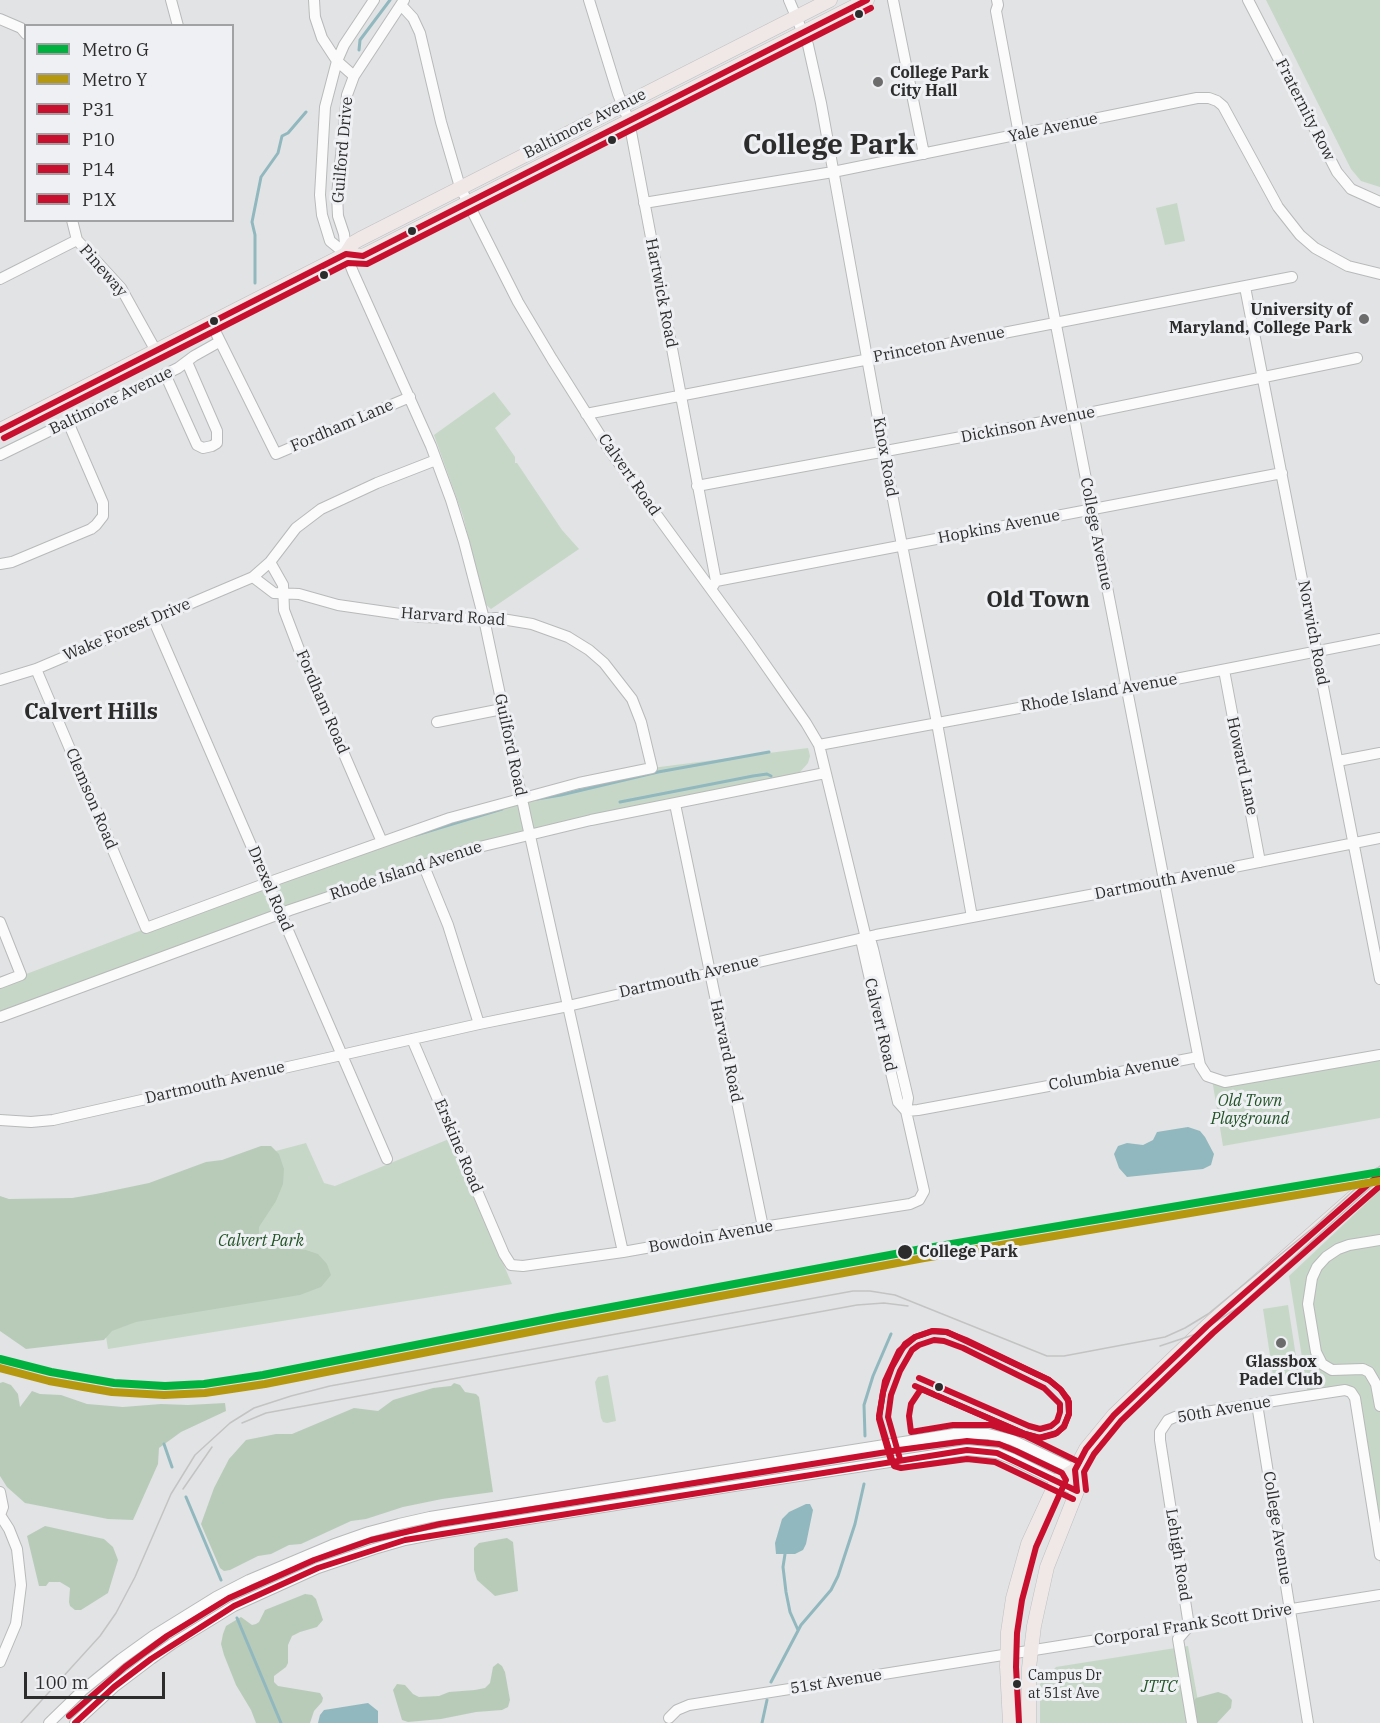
<!DOCTYPE html>
<style>
body{margin:0}
#map{position:relative;width:1380px;height:1723px;overflow:hidden;background:#e2e3e4;font-family:"IBM Plex Serif",serif}
canvas{display:block}
.legend{position:absolute;left:24px;top:24px;width:210px;height:198px;box-sizing:border-box;background:#eff0f3;border:2px solid #a1a2a4;margin:0;padding:8px 10px;list-style:none;font-size:18px;color:#2c2c2d}
.legend li{display:flex;align-items:center;gap:12px;height:30px}
.legend b{width:30px;border:2px solid #a1a2a4}
.scale{position:absolute;left:24px;top:1672px;width:141px;height:27px;box-sizing:border-box;border:3px solid #2c2c2d;border-top:0;padding-left:8px;font-size:18px;line-height:21px;white-space:nowrap;color:#2c2c2d;-webkit-text-stroke:4px #eff0f3;paint-order:stroke}
</style>
<div id="map">
<canvas width="1380" height="1723"></canvas>
<ul class="legend">
<li><b style="height:8px;background:#00b140"></b>Metro G</li>
<li><b style="height:8px;background:#b59710"></b>Metro Y</li>
<li><b style="height:8px;background:#c8102e"></b>P31</li>
<li><b style="height:8px;background:#c8102e"></b>P10</li>
<li><b style="height:8px;background:#c8102e"></b>P14</li>
<li><b style="height:8px;background:#c8102e"></b>P1X</li>
</ul>
<div class="scale">100 m</div>
</div>
<script>
const ctx = document.querySelector('canvas').getContext('2d');
ctx.lineJoin = 'round';
function fillPath(path, color) { ctx.fillStyle = color; ctx.fill(path, 'evenodd'); }
const poly = rows => new Path2D(rows.map(r => 'M' + r).join(''));
function stroke(path, color, width, dash) { ctx.strokeStyle = color; ctx.lineWidth = width; ctx.lineCap = dash ? 'butt' : 'round'; ctx.setLineDash(dash || []); ctx.stroke(path); }
function drawText(font, color, halo, rows, align = 'center') {
  ctx.font = font + ' "IBM Plex Serif",serif'; ctx.lineWidth = 6; ctx.setLineDash([]); ctx.textBaseline = 'middle'; ctx.strokeStyle = halo; ctx.fillStyle = color; for (const [text, x, y, turn = 0] of rows) {
    ctx.save(); ctx.translate(x, y); ctx.rotate((+turn || 0) * Math.PI / 180); ctx.textAlign = isNaN(turn) ? turn : align; if (halo) ctx.strokeText(text, 0, 0); ctx.fillText(text, 0, 0); ctx.restore();
  }
}
fillPath(poly([
 [1266,0,1380,0,1380,187,1361,181,1351,169],
 [1177,203,1185,241,1165,245,1156,208],
 [494,392,511,414,495,428,515,457,515,463,517,463,562,530,579,549,491,609,485,604,463,516,434,435],
 [808,748,810,756,808,763,800,772,674,801,496,839,0,1018,0,984,266,883,450,818,652,768],
 [1380,1055,1380,1118,1223,1146,1212,1079],
 [449,1139,512,1284,108,1349,96,1275,76,1204,306,1143,324,1183,335,1186],
 [1380,1190,1380,1564,1352,1393,1309,1401,1289,1276],
 [1288,1305,1299,1376,1274,1382,1263,1309],
 [608,1375,616,1421,607,1423,603,1422,601,1418,595,1382,598,1377],
 [1188,1646,1202,1723,1040,1723,1040,1684,1056,1667]
]), '#c6d7c7');
fillPath(poly([
 [261,1146,271,1146,279,1154,284,1169,283,1184,276,1201,259,1227,259,1236,265,1242,275,1247,306,1250,318,1254,327,1264,331,1275,321,1287,300,1295,136,1322,112,1331,104,1340,26,1349,0,1331,0,1196,9,1199,72,1198,96,1194,149,1183,206,1162,222,1160],
 [3,1382,11,1385,18,1394,20,1407,32,1391,40,1394,61,1395,87,1404,123,1407,161,1404,188,1405,225,1403,226,1411,181,1432,159,1448,158,1464,133,1520,108,1519,25,1503,7,1487,0,1476,0,1383],
 [454,1383,460,1385,465,1392,476,1394,479,1397,493,1492,442,1499,403,1507,366,1519,351,1521,301,1544,289,1545,271,1554,258,1556,230,1570,224,1571,220,1568,201,1524,214,1488,229,1459,246,1440,276,1434,292,1434,354,1408,378,1411,393,1400,433,1388,451,1386],
 [45,1526,104,1539,113,1547,118,1560,108,1593,81,1610,75,1610,70,1606,69,1602,70,1588,60,1582,49,1582,46,1586,39,1586,27,1536],
 [507,1538,513,1542,518,1591,495,1596,477,1580,474,1570,474,1548,479,1543],
 [305,1594,312,1595,316,1599,323,1620,317,1627,300,1632,292,1636,288,1645,288,1663,286,1667,274,1676,274,1682,278,1686,320,1693,323,1698,322,1702,314,1711,310,1723,256,1723,251,1710,236,1685,224,1655,221,1644,223,1634,226,1626,241,1617,252,1625,256,1624,259,1622,265,1610],
 [498,1663,502,1666,505,1672,510,1700,508,1707,502,1710,476,1712,441,1719,408,1722,402,1720,393,1690,397,1684,405,1685,413,1694,419,1697,439,1696,449,1692,475,1690,485,1688,490,1683,493,1667],
 [1218,1692,1227,1695,1232,1700,1231,1708,1217,1723,1196,1723,1193,1702,1196,1698]
]), '#b8cbb9');
fillPath(poly([
 [1188,1127,1200,1131,1205,1137,1214,1154,1211,1165,1203,1169,1127,1177,1119,1168,1114,1154,1118,1146,1127,1143,1143,1145,1153,1140,1157,1132],
 [806,1504,810,1504,813,1510,806,1544,803,1550,795,1554,776,1554,775,1543,782,1519,789,1512],
 [368,1703,378,1711,378,1723,318,1723,320,1715,324,1710]
]), '#91b8be');
stroke(poly([
 [359,50,360,40,390,0],
 [255,283,255,235,252,222,261,177,278,153,282,136,288,133,306,112],
 [537,799,561,795,658,772,769,752],
 [620,802,753,776,767,774,771,776],
 [416,835,502,809],
 [865,1436,864,1405,873,1376,891,1334],
 [164,1444,172,1467],
 [186,1497,221,1580],
 [785,1554,783,1567,786,1592,790,1612,798,1630],
 [237,1618,281,1723],
 [771,1682,801,1625,831,1590,838,1576,855,1524,864,1484],
 [762,1723,767,1700]
]), '#91b8be', 3);
const minor = poly([
 [171,0,178,26],
 [314,0,315,17,322,38,337,61,354,76],
 [404,0,354,76,347,95,337,195,338,216,344,234,346,254,353,272,431,446,451,500,464,542,484,619,526,818,623,1252],
 [589,0,618,94,629,121,716,581,711,589],
 [789,0,808,45,821,103,888,474,937,723,972,917],
 [893,0,924,154],
 [997,0,998,5,996,11,1021,145,1200,1065,1207,1076,1225,1082,1380,1055],
 [1248,0,1337,172,1351,189,1380,202],
 [401,5,413,18,420,33,441,122,460,187,518,302,552,359,610,451,748,640,806,723,819,745,866,938,871,942,873,949,908,1098,906,1111,924,1191,919,1200,910,1204,763,1227,623,1252,523,1266,511,1265,504,1254,412,1039],
 [0,19,21,28,26,34],
 [644,203,833,172,1197,98,1209,98,1217,101,1223,106,1278,207,1300,235,1315,248,1348,266,1380,274],
 [72,220,77,240,121,288,156,351],
 [346,254,330,241,322,215,320,195,325,107,337,61,344,45,374,0],
 [0,279,77,240],
 [1245,287,1380,979],
 [211,323,276,454,410,397],
 [165,374,197,445,203,448,212,446,217,443,217,431,187,362],
 [586,414,1292,277],
 [0,455,178,368,194,356,219,342],
 [697,486,1064,418,1357,358],
 [270,562,283,585,284,610,300,652,382,842],
 [0,564,12,562,91,529,96,525,103,516,103,503,68,422],
 [716,581,1282,473],
 [153,619,387,1159],
 [36,669,146,928,267,883,450,818,579,783,652,768,641,722,632,699,604,663,589,650,568,637,532,624,496,618,484,619,421,617,338,605,299,594,274,593,253,577],
 [1224,670,1260,862],
 [0,680,36,669,253,577,270,562,296,528,321,509,377,483,436,460],
 [437,722,502,709],
 [819,745,1181,678,1380,639],
 [1338,761,1380,753],
 [675,804,763,1227],
 [423,864,448,925,479,1024],
 [0,922,21,975,0,983],
 [866,938,862,944,889,1064,898,1102,906,1111],
 [0,1017,290,910,471,849,591,820,825,773],
 [906,1111,918,1110,1043,1087,1198,1057],
 [0,1120,31,1122,53,1120,479,1024,568,1006,876,935,1154,883,1380,838],
 [1380,1240,1349,1245,1338,1249,1326,1257,1317,1267,1312,1278,1308,1304,1316,1352,1322,1364,1332,1370,1363,1369,1369,1372,1376,1384,1380,1406],
 [1257,1404,1308,1723],
 [0,1492,3,1507,0,1515,9,1529,17,1549,21,1585,16,1624,0,1662],
 [669,1718,677,1710,689,1705,1380,1595],
 [49,1723,83,1690,121,1659,153,1636,216,1597,249,1580,332,1545,369,1532,399,1524,430,1517,954,1434,988,1434,1012,1440,1075,1470],
 [75,1723,114,1687,151,1659,172,1644,234,1606,318,1568,374,1549,405,1540,441,1533,734,1486,967,1450,997,1453,1013,1459,1077,1491],
 [1192,1723,1178,1639,1189,1626,1160,1440,1160,1432,1168,1420,1175,1417,1286,1399,1345,1390,1351,1392,1355,1398,1380,1555]
]);
const major = poly([
 [346,254,363,256,867,0],
 [0,430,346,254,353,243,360,239,830,0],
 [1010,1723,1007,1667,1008,1632,1013,1598,1028,1544,1057,1481,1075,1470,1086,1449,1114,1415,1207,1326,1380,1174],
 [1029,1723,1029,1668,1034,1626,1047,1567,1077,1491,1075,1470]
]);
stroke(minor, '#b8b9ba', 12);
stroke(major, '#bfbfc0', 15);
stroke(minor, '#fbfbfb', 10);
stroke(major, '#f0e7e7', 14);
stroke(poly([
 [1160,1346,1196,1334,1239,1307,1380,1179],
 [242,1423,266,1413,857,1305,884,1303,908,1306],
 [183,1489,212,1447],
 [21,1723,100,1636,116,1613,135,1577,171,1494,195,1455,230,1423,254,1408,291,1396,330,1386,853,1291,870,1291,895,1295,1047,1356,1064,1356,1165,1337,1185,1328,1208,1314,1315,1226,1380,1166]
]), '#c3c3c4', 1.5);
stroke(poly([
 [900,1459,888,1417,891,1395,900,1371,912,1350,919,1345,934,1340,944,1341,963,1348,1044,1388,1060,1404,1060,1412,1057,1421,1051,1426,1040,1429,1029,1426,919,1378],
 [1077,1491,1075,1470,1086,1449,1114,1415,1207,1326,1380,1174],
 [75,1723,114,1687,151,1659,234,1606,318,1568,405,1540,967,1450,997,1453,1077,1491]
]), '#c8102e', 6);
stroke(poly([
 [4,438,348,263,367,264,871,8],
 [1086,1490,1084,1472,1094,1454,1121,1421,1213,1333,1380,1186],
 [1073,1499,995,1462,967,1459,901,1468,894,1466,879,1416,885,1381,899,1351,915,1337,933,1331,947,1332,1049,1380,1061,1390,1069,1402,1069,1414,1064,1427,1055,1434,1040,1438,1025,1434,921,1389,911,1404,909,1416,911,1432,953,1425,990,1425,1026,1436,1079,1462]
]), '#c8102e', 6);
stroke(poly([
 [891,1461,879,1419,883,1392,892,1367,905,1344,915,1337,932,1331,946,1332,966,1340,1049,1380,1060,1389,1068,1399,1069,1414,1064,1426,1057,1433,1039,1438,1025,1434,915,1386],
 [69,1716,125,1667,167,1636,229,1598,314,1560,371,1540,440,1524,899,1450,967,1441,999,1444,1016,1451,1062,1473,1066,1480,1036,1547,1022,1600,1017,1633,1016,1667,1019,1723]
]), '#c8102e', 6);
stroke(poly([
 [0,430,346,254,363,256,867,0]
]), '#c8102e', 6);
stroke(poly([
 [0,1359,51,1372,114,1383,165,1386,204,1384,263,1375,558,1317,922,1249,1380,1172]
]), '#00b140', 8);
stroke(poly([
 [0,1368,49,1381,112,1392,164,1395,205,1393,265,1384,560,1326,924,1258,1380,1181]
]), '#b59710', 8);
for (const [x, y, r, color] of [
 [859,14,5,"#2c2c2d"],
 [878,82,6,"#6c6c6d"],
 [612,140,5,"#2c2c2d"],
 [412,231,5,"#2c2c2d"],
 [324,275,5,"#2c2c2d"],
 [1364,319,6,"#6c6c6d"],
 [214,321,5,"#2c2c2d"],
 [905,1252,8,"#2c2c2d"],
 [1281,1343,6,"#6c6c6d"],
 [939,1387,5,"#2c2c2d"],
 [1017,1684,5,"#2c2c2d"]
]) { const dot = new Path2D(); dot.arc(x, y, r, 0, 2 * Math.PI); ctx.fillStyle = color; ctx.fill(dot); stroke(dot, '#eff0f3', 2); }
drawText('14px', '#2c2c2d', '#eff0f3', [
 ["Campus Dr",1028,1676],
 ["at 51st Ave",1028,1694]
], 'left');
drawText('bold 16px', '#2c2c2d', '#eff0f3', [
 ["College Park",890,73],
 ["City Hall",890,91],
 ["University of",1352,310,"right"],
 ["Maryland, College Park",1352,328,"right"],
 ["Glassbox",1281,1362,"center"],
 ["Padel Club",1281,1380,"center"]
], 'left');
drawText('16px', '#2c2c2d', '#eff0f3', [
 ["Fraternity Row",1305,110,63],
 ["Baltimore Avenue",585,124,-27],
 ["Yale Avenue",1053,128,-12],
 ["Guilford Drive",343,150,-85],
 ["Pineway",103,271,49],
 ["Hartwick Road",661,293,79],
 ["Princeton Avenue",939,345,-11],
 ["Baltimore Avenue",111,401,-26],
 ["Dickinson Avenue",1028,425,-11],
 ["Fordham Lane",342,426,-23],
 ["Knox Road",885,457,80],
 ["Calvert Road",629,475,55],
 ["Hopkins Avenue",999,527,-11],
 ["College Avenue",1096,534,79],
 ["Harvard Road",453,617,4],
 ["Wake Forest Drive",127,630,-23],
 ["Norwich Road",1313,633,79],
 ["Rhode Island Avenue",1099,693,-10],
 ["Fordham Road",322,702,67],
 ["Guilford Road",510,745,78],
 ["Howard Lane",1242,766,78],
 ["Clemson Road",91,799,67],
 ["Rhode Island Avenue",406,871,-18],
 ["Dartmouth Avenue",1165,881,-11],
 ["Drexel Road",270,889,67],
 ["Dartmouth Avenue",689,977,-13],
 ["Calvert Road",880,1025,77],
 ["Harvard Road",726,1051,78],
 ["Columbia Avenue",1114,1073,-11],
 ["Dartmouth Avenue",215,1083,-13],
 ["Erskine Road",458,1146,67],
 ["Bowdoin Avenue",711,1237,-10],
 ["50th Avenue",1224,1410,-10],
 ["College Avenue",1277,1528,81],
 ["Lehigh Road",1178,1555,81],
 ["Corporal Frank Scott Drive",1193,1625,-9],
 ["51st Avenue",836,1682,-9]
]);
drawText('italic 16px', '#215327', '#eff0f3', [
 ["Old Town",1250,1101],
 ["Playground",1250,1119],
 ["Calvert Park",261,1241],
 ["JTTC",1159,1687]
]);
drawText('bold 16px', '#2c2c2d', '#eff0f3', [
 ["College Park",919,1252]
], 'left');
drawText('bold 22px', '#2c2c2d', '#eff0f3', [
 ["Old Town",1038,601],
 ["Calvert Hills",91,713]
]);
drawText('bold 28px', '#2c2c2d', '#eff0f3', [
 ["College Park",829,146]
]);
</script>
